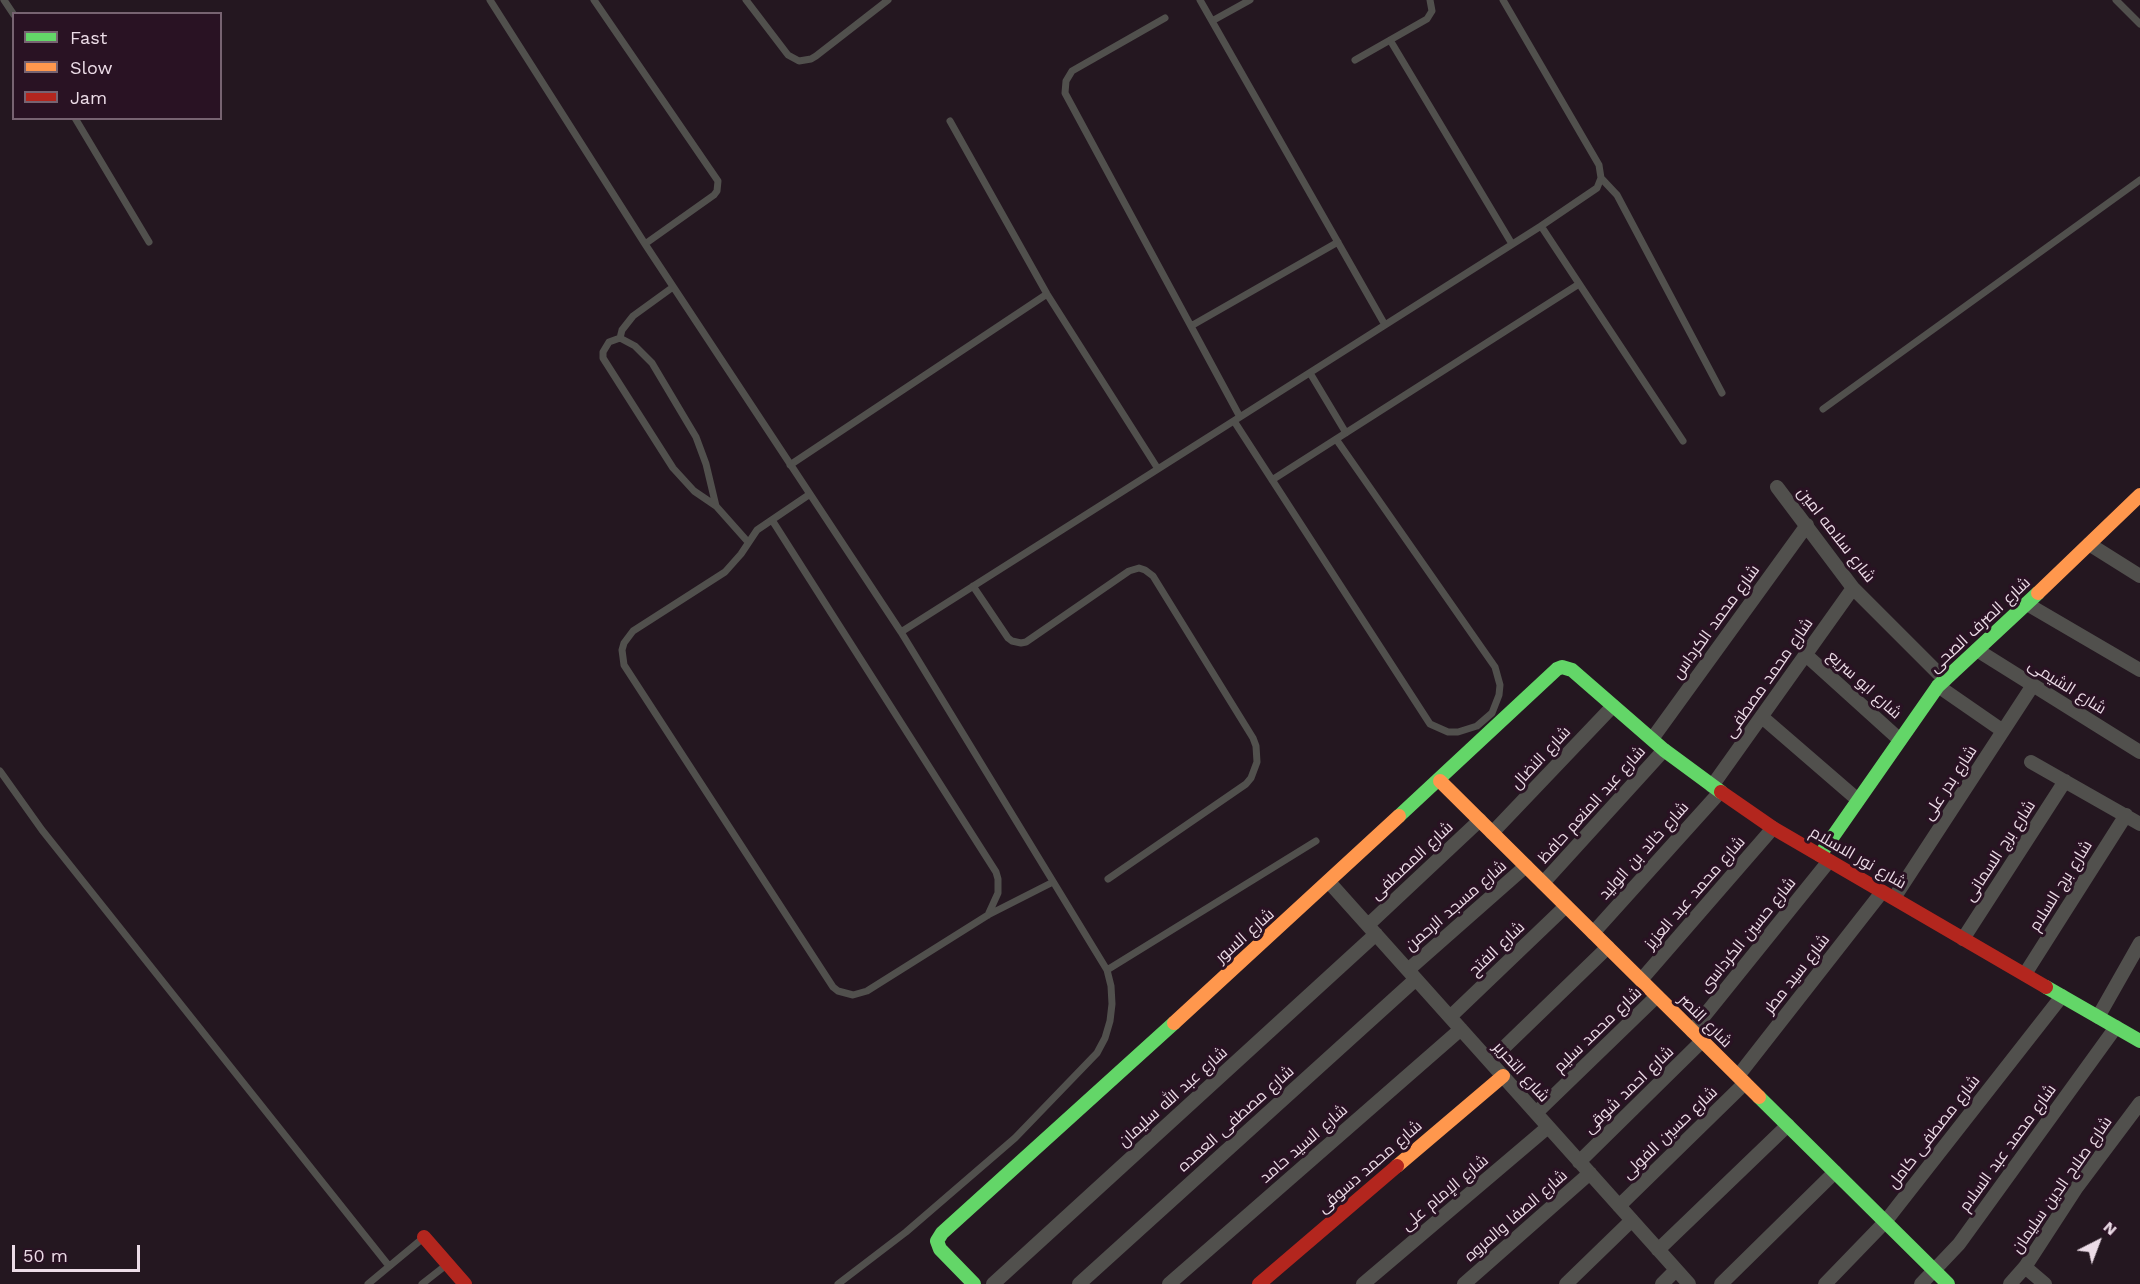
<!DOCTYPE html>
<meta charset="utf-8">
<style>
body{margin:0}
#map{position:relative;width:2140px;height:1284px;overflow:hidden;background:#241720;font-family:"Work Sans",sans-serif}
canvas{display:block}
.legend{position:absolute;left:12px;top:12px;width:210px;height:108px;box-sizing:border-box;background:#291223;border:2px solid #776371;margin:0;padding:8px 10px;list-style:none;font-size:18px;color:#ecdce7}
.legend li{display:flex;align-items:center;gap:12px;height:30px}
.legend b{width:30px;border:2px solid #776371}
.north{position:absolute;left:2068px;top:1212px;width:60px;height:60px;-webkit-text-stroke:4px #291223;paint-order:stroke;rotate:42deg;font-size:16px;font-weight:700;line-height:24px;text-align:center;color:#ecdce7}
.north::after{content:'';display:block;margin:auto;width:21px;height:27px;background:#ecdce7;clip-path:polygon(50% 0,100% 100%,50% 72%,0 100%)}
.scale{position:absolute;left:12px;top:1245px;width:128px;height:27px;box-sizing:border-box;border:3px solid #ecdce7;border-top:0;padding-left:8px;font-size:18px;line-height:21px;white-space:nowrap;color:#ecdce7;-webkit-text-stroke:4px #291223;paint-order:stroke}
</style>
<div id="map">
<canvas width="2140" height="1284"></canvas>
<ul class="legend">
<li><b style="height:8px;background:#63d668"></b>Fast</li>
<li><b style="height:8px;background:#ff974d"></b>Slow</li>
<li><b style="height:8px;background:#b3261e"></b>Jam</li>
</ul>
<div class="north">N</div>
<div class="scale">50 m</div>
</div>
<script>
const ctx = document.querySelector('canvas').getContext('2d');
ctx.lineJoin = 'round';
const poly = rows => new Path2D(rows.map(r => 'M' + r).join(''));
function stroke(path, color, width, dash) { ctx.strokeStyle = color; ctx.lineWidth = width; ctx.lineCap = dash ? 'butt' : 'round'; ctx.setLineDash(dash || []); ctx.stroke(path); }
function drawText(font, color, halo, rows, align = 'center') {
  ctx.font = font + ' "Work Sans",Cairo,sans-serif'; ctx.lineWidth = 6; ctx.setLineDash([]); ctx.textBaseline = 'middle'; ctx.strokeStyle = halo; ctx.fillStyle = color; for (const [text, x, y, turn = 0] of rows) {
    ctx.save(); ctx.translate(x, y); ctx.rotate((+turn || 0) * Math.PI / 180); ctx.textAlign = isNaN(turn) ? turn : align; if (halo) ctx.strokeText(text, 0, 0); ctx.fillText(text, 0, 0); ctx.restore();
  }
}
stroke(poly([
 [4,0,14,15],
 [490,0,645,244,901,632,1107,970,1111,986,1112,1004,1110,1021,1105,1038,1097,1053,1015,1138,906,1232,838,1284],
 [594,0,718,181,717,191,714,195,645,244],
 [746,0,788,55,799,61,811,59,816,56,888,0],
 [1200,0,1385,325],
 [2116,0,2140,24],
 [1165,18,1072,71,1066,81,1065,93,1240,417],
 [1212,21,1250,0],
 [1390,40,1512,244],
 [1355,60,1427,19,1432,11,1430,0],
 [75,118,149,242],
 [950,121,1047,294,1158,469],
 [1601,178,1617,195,1722,393],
 [1541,226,1683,441],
 [1191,326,1338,242],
 [620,338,635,346,652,363,696,437,706,464,716,506,694,491,673,468,603,358,603,352,609,342,620,338],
 [620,338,622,330,633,316,673,287],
 [1310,373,1346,433],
 [1823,409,2140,180],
 [1234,421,1430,724,1448,732,1458,732,1477,726,1492,713,1499,695,1500,685,1495,667,1336,439],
 [790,465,1047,294],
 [1272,480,1579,284],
 [810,494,757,530,741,554,725,572,633,631,624,643,622,650,624,665,833,987,838,991,853,995,867,991,988,915,1053,882],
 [716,506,748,542],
 [772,520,996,872,998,879,998,893,988,915],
 [973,586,1008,638,1012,641,1021,643,1026,642,1129,571,1139,568,1145,570,1153,576,1253,738,1256,746,1257,762,1251,778,1246,784,1108,879],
 [901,632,1541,226,1597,188,1601,178,1599,165,1503,0],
 [0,771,42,830,389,1266],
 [1107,970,1316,841],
 [368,1284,422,1239],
 [422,1284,445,1266]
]), '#51504d', 7);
stroke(poly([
 [1777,487,1853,588,1945,680],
 [2089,544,2140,576],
 [2027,604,2140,670],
 [1977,650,2140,752],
 [1806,655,1900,740],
 [1938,686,2003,731],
 [1762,717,1858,800],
 [1652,739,1807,525],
 [2031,762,2140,824],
 [1712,786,1853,588],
 [1492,833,1613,706],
 [1329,882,1689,1284],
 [1543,883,1664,750],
 [1894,898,2033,685],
 [1368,925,1480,820],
 [1593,933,1720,792],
 [1963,939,2065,781],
 [1408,970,1526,866],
 [2025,974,2126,815],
 [1641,980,1773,828],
 [1450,1017,1566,906],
 [2098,1017,2140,943],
 [1692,1031,1829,861],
 [1490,1061,1608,947],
 [1738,1076,1882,892],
 [1536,1113,1657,996],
 [1579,1162,1702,1041],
 [1619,1206,1745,1083],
 [1658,1250,1788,1125],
 [2025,1267,2045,1284],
 [993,1284,1376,934],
 [1079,1284,1416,979],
 [1169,1284,1461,1029],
 [1363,1284,1548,1127],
 [1464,1284,1590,1173],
 [1566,1284,1632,1220],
 [1662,1284,1676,1270],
 [1721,1284,1835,1172],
 [1825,1284,1885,1222,2062,996],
 [1921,1284,1959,1244,2116,1027],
 [2010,1284,2025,1267,2077,1187,2140,1103]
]), '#51504d', 14);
stroke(poly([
 [1399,816,1557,669,1562,667,1572,670,1664,750,1721,792],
 [1820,855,1938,686,2038,593],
 [2046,987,2140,1041],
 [1759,1097,1948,1284],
 [974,1284,940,1249,937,1241,942,1233,1174,1023]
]), '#63d668', 14);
stroke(poly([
 [2038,593,2140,495],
 [1440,781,1759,1097],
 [1174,1023,1399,816],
 [1397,1166,1503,1076]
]), '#ff974d', 14);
stroke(poly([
 [1721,792,1773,828,2046,987],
 [424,1237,465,1284],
 [1259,1284,1397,1166]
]), '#b3261e', 14);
drawText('16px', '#ecdce7', '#291223', [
 ["شارع سلامه امين",1836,535,52],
 ["شارع محمد الكرداس",1716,622,-54],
 ["شارع الصرف الصحى",1980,625,-43],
 ["شارع محمد مصطفى",1769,678,-55],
 ["شارع ابو سريع",1864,685,42],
 ["شارع الشيمى",2067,687,32],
 ["شارع النضال",1541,758,-47],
 ["شارع بدر على",1950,783,-57],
 ["شارع عبد المنعم حافظ",1592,805,-48],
 ["شارع خالد بن الوليد",1644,851,-48],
 ["شارع برج السمانى",2000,851,-57],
 ["شارع نور الاسلام",1858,858,30],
 ["شارع المصطفى",1412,861,-43],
 ["شارع برج السلام",2061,886,-58],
 ["شارع محمد عبد العزيز",1695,893,-49],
 ["شارع مسجد الرحمن",1456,906,-41],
 ["شارع حسين الكرداسى",1748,935,-51],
 ["شارع السور",1245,936,-42],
 ["شارع الفتح",1497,949,-44],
 ["شارع سيد مطر",1797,974,-52],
 ["شارع النصر",1705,1021,45],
 ["شارع محمد سليم",1598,1030,-44],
 ["شارع التحرير",1521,1072,48],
 ["شارع احمد شوقى",1629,1090,-44],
 ["شارع عبد الله سليمان",1173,1097,-42],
 ["شارع مصطفى العمده",1236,1119,-42],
 ["شارع مصطفى كامل",1934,1132,-52],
 ["شارع حسين الفولى",1670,1133,-44],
 ["شارع السيد حامد",1304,1144,-41],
 ["شارع محمد عبد السلام",2008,1148,-54],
 ["شارع محمد دسوقى",1370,1167,-41],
 ["شارع صلاح الدين سليمان",2062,1185,-55],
 ["شارع الإمام على",1445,1193,-40],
 ["شارع الصفا والمروه",1516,1216,-41]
]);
</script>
